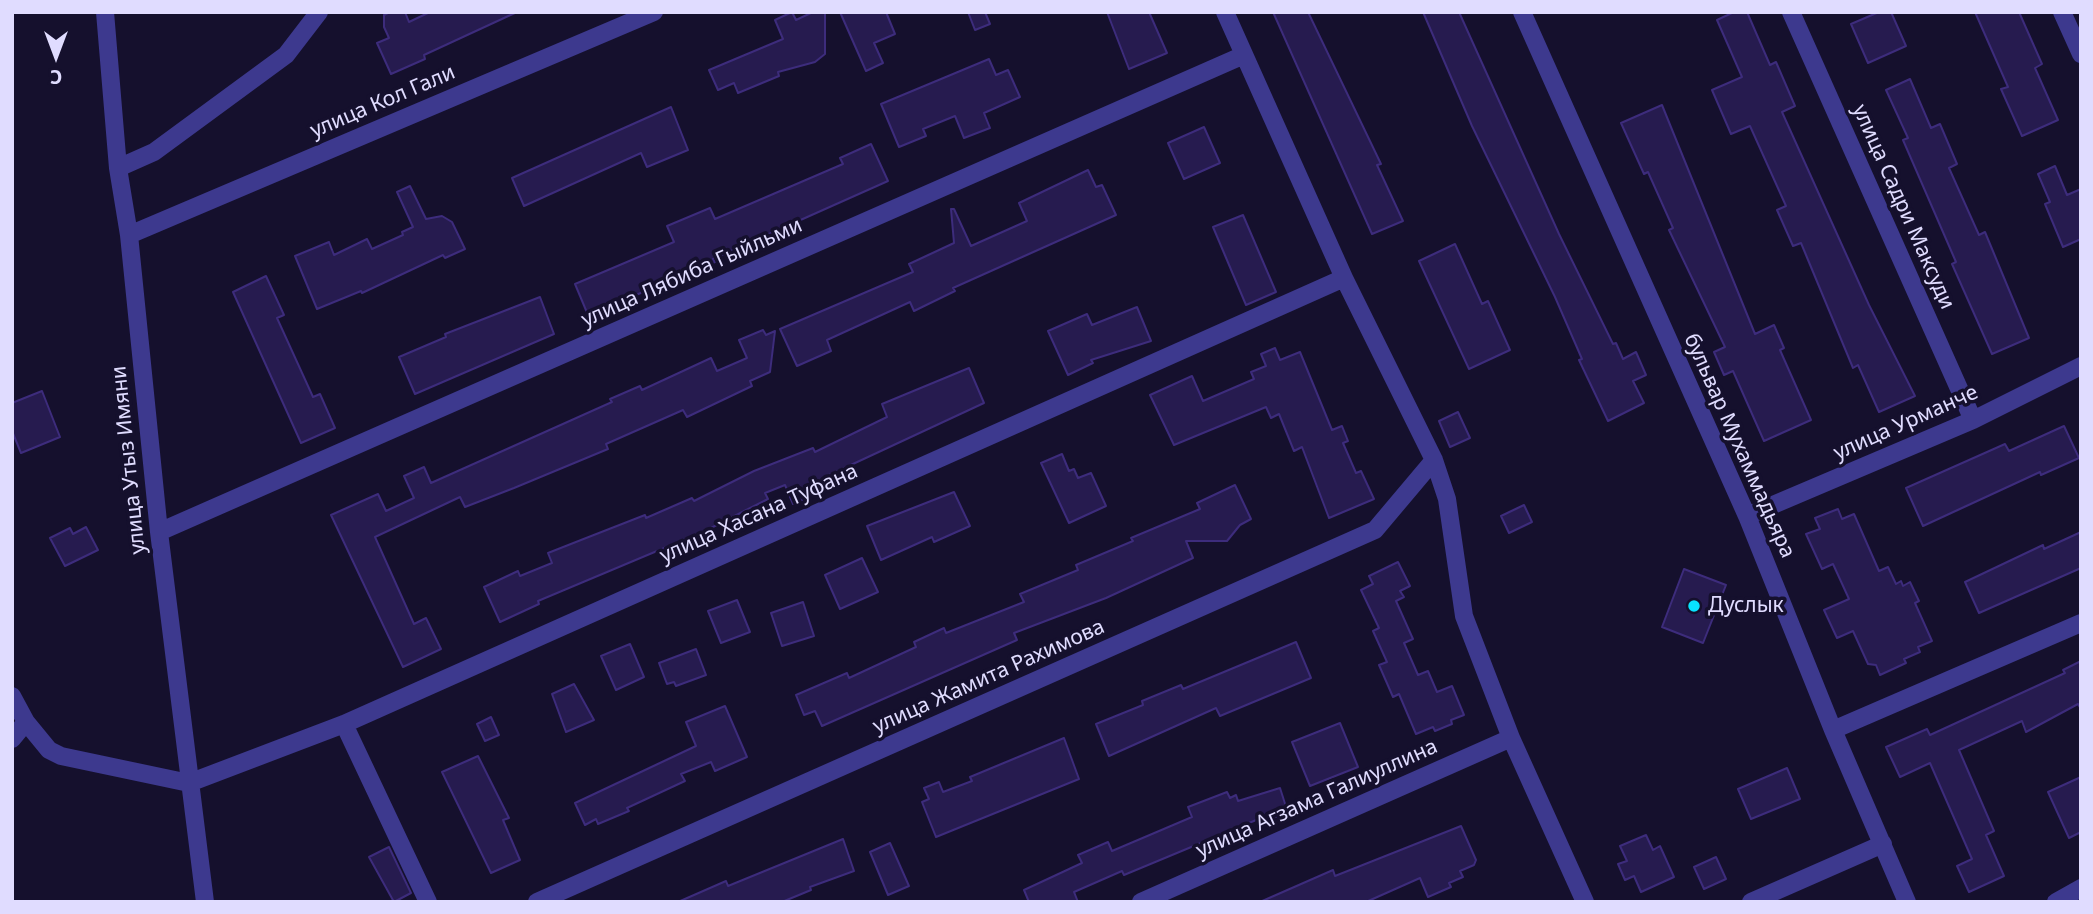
<!DOCTYPE html>
<meta charset="utf-8">
<style>
body{margin:0}
#map{position:relative;width:2093px;height:914px;overflow:hidden;background:#15102d;font-family:"Noto Sans",sans-serif}
canvas{display:block}
.frame{position:absolute;inset:0;border:14px solid #e0dcff;pointer-events:none}
.north{position:absolute;left:21px;top:21px;width:70px;height:70px;-webkit-text-stroke:5px #15102d;paint-order:stroke;rotate:180deg;font-size:19px;font-weight:700;line-height:28px;text-align:center;color:#e0dcff}
.north::after{content:'';display:block;margin:auto;width:24px;height:32px;background:#e0dcff;clip-path:polygon(50% 0,100% 100%,50% 72%,0 100%)}
</style>
<div id="map">
<canvas width="2093" height="914"></canvas>
<div class="frame"></div>
<div class="north">С</div>
</div>
<script>
const ctx = document.querySelector('canvas').getContext('2d');
ctx.lineJoin = 'round';
function fillPath(path, color) { ctx.fillStyle = color; ctx.fill(path, 'evenodd'); }
const poly = rows => new Path2D(rows.map(r => 'M' + r).join(''));
function stroke(path, color, width, dash) { ctx.strokeStyle = color; ctx.lineWidth = width; ctx.lineCap = dash ? 'butt' : 'round'; ctx.setLineDash(dash || []); ctx.stroke(path); }
function drawText(font, color, halo, rows, align = 'center') {
  ctx.font = font + ' "Noto Sans",sans-serif'; ctx.lineWidth = 7; ctx.setLineDash([]); ctx.textBaseline = 'middle'; ctx.strokeStyle = halo; ctx.fillStyle = color; for (const [text, x, y, turn = 0] of rows) {
    ctx.save(); ctx.translate(x, y); ctx.rotate((+turn || 0) * Math.PI / 180); ctx.textAlign = isNaN(turn) ? turn : align; if (halo) ctx.strokeText(text, 0, 0); ctx.fillText(text, 0, 0); ctx.restore();
  }
}
const building = poly([
 [390,12,405,12,409,22,430,12,517,12,424,55,425,59,391,74,377,43,389,38,384,27,384,15,390,12],
 [792,12,796,20,813,12,825,12,825,54,815,62,778,72,779,76,738,93,734,83,718,90,709,70,783,39,775,20,792,12],
 [840,12,886,12,895,34,874,43,883,63,866,71,840,12],
 [968,12,985,12,990,24,975,30,968,12],
 [1107,12,1149,12,1167,53,1129,69,1107,12],
 [1273,12,1308,12,1381,164,1377,165,1403,221,1372,234,1273,12],
 [1423,12,1459,12,1559,234,1613,344,1616,343,1623,359,1636,352,1646,375,1633,381,1644,403,1608,421,1579,360,1582,359,1555,297,1472,126,1423,12],
 [1734,12,1747,12,1770,65,1776,62,1795,106,1782,112,1869,305,1915,396,1879,412,1858,365,1853,368,1801,243,1793,246,1777,210,1786,206,1750,126,1731,134,1712,90,1742,77,1717,20,1734,12],
 [1879,12,1891,12,1906,46,1868,63,1851,24,1879,12],
 [1975,12,2019,12,2042,64,2035,68,2058,120,2022,136,2001,89,2008,87,1975,12],
 [989,59,996,75,1008,70,1020,97,984,113,990,128,964,138,955,116,923,129,926,136,899,147,881,104,989,59],
 [1910,79,1931,128,1940,124,1957,164,1949,168,1979,235,1985,232,2029,338,1992,354,1952,264,1956,262,1903,140,1908,138,1886,90,1910,79],
 [1662,105,1755,334,1774,325,1784,348,1780,350,1811,420,1764,441,1733,371,1724,375,1714,352,1725,347,1669,230,1673,228,1648,172,1644,174,1621,123,1662,105],
 [671,107,688,150,647,167,641,153,524,206,512,178,671,107],
 [1204,127,1220,163,1184,179,1168,143,1204,127],
 [871,144,888,181,713,259,715,262,588,315,575,284,674,242,667,226,710,208,715,219,843,164,840,158,871,144],
 [2055,166,2067,195,2081,189,2081,239,2063,247,2045,204,2050,202,2038,174,2055,166],
 [1088,170,1096,187,1102,185,1116,215,953,288,955,291,914,311,910,302,827,340,831,351,797,366,780,329,913,272,909,264,954,243,951,209,954,209,971,246,1027,221,1019,203,1088,170],
 [410,186,426,219,442,216,452,222,465,249,445,258,443,255,362,293,361,291,317,309,295,256,329,242,334,255,367,239,372,249,403,235,402,232,413,227,397,192,410,186],
 [1243,215,1276,292,1246,305,1213,227,1243,215],
 [1455,244,1482,304,1488,301,1510,350,1469,369,1419,261,1455,244],
 [266,276,284,315,277,318,313,397,320,394,335,428,301,443,233,292,266,276],
 [540,297,554,334,415,394,399,357,446,337,445,334,540,297],
 [1137,307,1151,341,1091,360,1093,363,1068,375,1048,331,1087,314,1092,325,1137,307],
 [763,330,766,335,775,331,770,372,750,381,752,386,687,417,683,410,606,444,608,449,514,488,465,507,460,497,375,537,414,624,426,618,441,649,403,667,331,515,378,494,386,511,414,498,404,476,424,467,431,483,612,402,610,399,640,386,642,390,711,358,717,371,747,358,739,340,763,330],
 [1275,348,1280,360,1300,352,1332,430,1342,426,1348,441,1343,443,1356,473,1361,471,1374,499,1329,518,1302,447,1294,451,1279,414,1271,418,1266,407,1174,445,1150,395,1192,376,1203,401,1254,379,1251,372,1266,366,1261,354,1275,348],
 [969,368,984,403,825,477,827,481,818,485,822,492,793,504,785,485,765,493,768,499,707,530,538,601,539,604,500,622,484,587,518,571,520,576,552,563,548,553,581,540,645,515,646,518,692,498,694,501,754,471,813,448,815,452,887,417,882,404,969,368],
 [42,391,60,437,21,453,12,431,12,403,42,391],
 [1458,412,1470,438,1450,447,1439,421,1458,412],
 [2064,426,2079,458,2041,475,2040,472,1923,526,1906,488,2005,444,2009,451,2064,426],
 [1062,454,1069,471,1074,469,1078,478,1091,473,1106,506,1069,523,1041,463,1062,454],
 [1235,485,1251,519,1240,525,1227,541,1186,541,1193,558,1106,598,1014,633,1017,640,822,726,815,711,804,715,796,695,847,673,849,678,916,647,914,642,944,628,946,633,1024,602,1020,594,1078,570,1076,565,1133,541,1131,538,1200,509,1197,503,1235,485],
 [954,492,970,526,934,542,932,537,881,560,867,526,954,492],
 [1524,505,1532,522,1509,533,1501,516,1524,505],
 [1838,509,1842,519,1854,514,1879,571,1888,567,1896,584,1901,581,1903,586,1910,582,1919,601,1915,603,1932,641,1918,647,1920,652,1904,659,1906,663,1880,675,1876,665,1868,664,1853,631,1837,638,1824,610,1849,599,1833,564,1822,569,1806,534,1820,529,1815,518,1838,509],
 [86,527,98,550,65,566,50,538,70,528,73,534,86,527],
 [2081,532,2081,568,1979,613,1965,582,2043,545,2044,549,2081,532],
 [862,558,878,592,840,609,825,575,862,558],
 [1398,562,1410,586,1400,591,1404,597,1396,601,1413,639,1404,643,1418,675,1428,671,1437,692,1452,686,1464,715,1451,720,1452,724,1435,731,1433,727,1416,734,1399,694,1393,697,1379,665,1387,662,1373,631,1379,628,1361,590,1373,584,1369,576,1398,562],
 [1684,569,1726,585,1703,643,1662,627,1684,569],
 [737,600,750,632,721,643,708,611,737,600],
 [803,602,814,636,782,646,771,613,803,602],
 [1296,642,1311,678,1220,716,1216,708,1109,756,1096,724,1143,705,1142,701,1181,685,1183,689,1296,642],
 [630,644,644,677,616,690,601,656,630,644],
 [696,649,706,675,676,686,674,682,667,684,659,663,696,649],
 [2081,661,2081,709,2078,704,2026,732,2022,721,1959,750,1994,831,1986,835,2004,876,1969,892,1957,866,1972,859,1930,763,1900,777,1886,747,1927,729,1930,735,2065,673,2063,670,2081,661],
 [574,684,594,720,566,732,552,694,574,684],
 [725,706,747,757,715,771,711,762,681,774,685,781,627,808,629,811,598,824,596,819,585,825,575,803,696,746,686,722,725,706],
 [491,717,499,735,485,741,477,724,491,717],
 [1340,723,1358,767,1310,786,1292,742,1340,723],
 [1064,738,1079,779,936,837,922,802,929,799,924,788,939,782,943,792,972,781,970,777,1064,738],
 [478,756,509,818,503,820,520,860,491,873,442,772,478,756],
 [1787,768,1800,799,1751,819,1738,789,1787,768],
 [2081,777,2081,832,2069,838,2048,792,2081,777],
 [1280,788,1288,813,1262,821,1261,818,1124,875,1122,871,1074,892,1078,902,1029,902,1024,890,1082,863,1078,855,1108,842,1112,851,1192,817,1188,807,1227,792,1230,798,1236,795,1238,801,1280,788],
 [1461,826,1476,860,1474,865,1460,871,1463,877,1449,883,1451,887,1428,897,1420,878,1366,902,1260,902,1333,870,1335,876,1461,826],
 [1646,835,1653,850,1660,846,1674,877,1641,892,1634,876,1625,880,1618,864,1627,861,1620,846,1646,835],
 [843,839,854,871,810,887,811,890,782,902,678,902,726,881,728,886,843,839],
 [890,843,909,886,888,895,870,852,890,843],
 [389,847,411,893,394,902,369,857,389,847],
 [1716,857,1726,879,1704,889,1694,867,1716,857]
]);
fillPath(building, '#261b4f');
stroke(building, '#3d2c7c', 2);
stroke(poly([
 [105,12,118,168,129,235,159,532,205,902],
 [1225,12,1344,278,1434,460,1447,499,1464,616,1511,738,1585,902],
 [1522,12,1747,516,1833,730,1907,902],
 [1791,12,1973,420],
 [2062,12,2081,54],
 [118,168,154,152,286,55,319,12],
 [129,235,654,12],
 [1747,516,1973,420,2081,366],
 [159,532,1244,55],
 [12,696,26,722,49,750,61,756,189,783,344,724,1344,278],
 [344,724,428,902],
 [1833,730,2081,623],
 [12,739,26,722],
 [537,902,1375,530,1434,460],
 [1141,902,1511,738],
 [1751,902,1883,844],
 [2056,902,2081,888]
]), '#3d398e', 18);
for (const [x, y, r, color] of [
 [1694,606,7,"#08e3ff"]
]) { const dot = new Path2D(); dot.arc(x, y, r, 0, 2 * Math.PI); ctx.fillStyle = color; ctx.fill(dot); stroke(dot, '#15102d', 2.5); }
drawText('21px', '#e0dcff', '#15102d', [
 ["улица Кол Гали",383,102,-23],
 ["улица Садри Максуди",1903,207,66],
 ["улица Лябиба Гыйльми",692,273,-24],
 ["улица Урманче",1906,423,-24],
 ["бульвар Мухаммадьяра",1739,446,66],
 ["улица Утыз Имяни",129,460,-96],
 ["улица Хасана Туфана",759,514,-24],
 ["улица Жамита Рахимова",989,677,-24],
 ["улица Агзама Галиуллина",1317,799,-24]
]);
drawText('21px', '#e0dcff', '#15102d', [
 ["Дуслык",1708,606]
], 'left');
</script>
